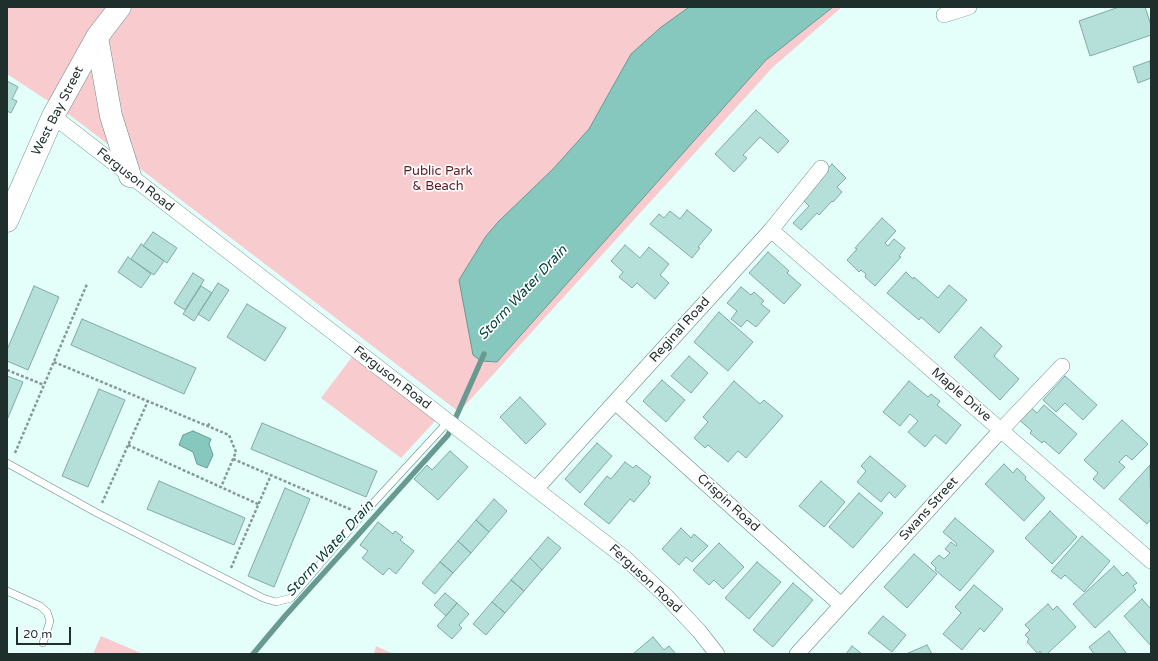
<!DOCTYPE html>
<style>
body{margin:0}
#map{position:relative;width:1158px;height:661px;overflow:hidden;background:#e4fefa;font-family:"Varela Round",sans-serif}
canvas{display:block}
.frame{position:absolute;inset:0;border:8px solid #1e2f2c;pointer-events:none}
.scale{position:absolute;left:16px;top:627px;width:55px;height:18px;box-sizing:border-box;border:2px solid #1e2f2c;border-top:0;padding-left:5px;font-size:12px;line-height:14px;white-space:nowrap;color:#1e2f2c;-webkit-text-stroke:3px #fff;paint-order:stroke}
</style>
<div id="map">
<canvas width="1158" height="661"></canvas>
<div class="frame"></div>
<div class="scale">20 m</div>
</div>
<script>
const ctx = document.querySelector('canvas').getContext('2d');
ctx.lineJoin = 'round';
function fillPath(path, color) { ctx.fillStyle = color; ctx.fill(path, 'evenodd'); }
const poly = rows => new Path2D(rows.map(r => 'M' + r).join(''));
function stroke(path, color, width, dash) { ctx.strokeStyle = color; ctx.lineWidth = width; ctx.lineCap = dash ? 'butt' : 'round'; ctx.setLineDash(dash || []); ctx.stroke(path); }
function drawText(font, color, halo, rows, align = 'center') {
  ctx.font = font + ' "Varela Round",sans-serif'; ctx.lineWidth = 3.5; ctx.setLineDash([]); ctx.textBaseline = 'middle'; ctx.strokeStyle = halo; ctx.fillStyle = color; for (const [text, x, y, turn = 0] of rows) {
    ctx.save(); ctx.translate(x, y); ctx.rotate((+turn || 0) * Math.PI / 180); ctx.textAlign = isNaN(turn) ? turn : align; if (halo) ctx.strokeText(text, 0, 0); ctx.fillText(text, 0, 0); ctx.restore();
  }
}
fillPath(poly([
 [10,7,842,7,773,67,459,412,71,116,7,74,7,9],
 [352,357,436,420,401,458,321,398],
 [101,636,143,654,93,654],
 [376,646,393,654,374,654]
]), '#f8cbce');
const water = poly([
 [689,7,833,7,766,60,497,362,481,361,473,355,459,280,486,236,499,221,553,169,589,129,631,54,660,28,689,7],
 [193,431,211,439,209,444,213,455,207,468,197,464,193,452,179,445,183,435,193,431]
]);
fillPath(water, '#87c8be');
stroke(water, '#689a92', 1);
stroke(poly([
 [253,654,285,616,448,435,484,354]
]), '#689a92', 5.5);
const building = poly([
 [1119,7,1145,7,1151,25,1151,35,1090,56,1079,21,1119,7],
 [1150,61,1151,78,1138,83,1133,67,1150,61],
 [7,81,18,87,12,99,17,101,11,113,7,111,7,81],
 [756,110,789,141,778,153,760,137,743,155,747,158,734,172,715,154,756,110],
 [832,164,846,178,837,187,842,192,833,202,832,201,819,215,817,213,801,230,793,223,809,206,801,198,832,164],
 [687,210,712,230,698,247,700,248,692,258,650,224,659,214,664,218,670,211,680,219,687,210],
 [882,218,896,231,885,243,888,246,894,239,905,248,899,256,901,257,875,286,865,277,866,274,861,270,859,272,847,260,857,249,855,248,882,218],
 [153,232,177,248,167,263,143,246,153,232],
 [141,244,164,261,154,275,131,259,141,244],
 [625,245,640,258,649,247,669,264,660,275,669,283,655,299,637,283,632,288,619,277,623,272,611,261,625,245],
 [768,252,789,271,787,273,801,285,784,304,749,273,768,252],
 [128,257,151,274,141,288,118,272,128,257],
 [906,272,913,279,914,277,938,298,949,285,967,300,939,333,921,317,919,320,887,293,906,272],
 [193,273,204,280,185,310,174,303,193,273],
 [218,283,229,290,209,321,198,314,218,283],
 [34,286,59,297,28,370,7,361,7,350,34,286],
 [201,286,212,293,194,321,183,314,201,286],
 [741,287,751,295,754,292,764,301,761,304,770,311,756,327,747,320,741,327,731,319,737,311,727,303,741,287],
 [247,304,286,328,265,361,227,337,247,304],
 [719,312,753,342,728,371,694,342,719,312],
 [82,319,196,368,184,394,71,345,82,319],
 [981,327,1002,346,994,356,1019,379,1000,400,954,357,981,327],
 [689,356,708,373,691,393,671,376,689,356],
 [7,376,23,382,7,420,7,376],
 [1065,376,1097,405,1083,420,1065,403,1056,412,1043,400,1065,376],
 [662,380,685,400,666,422,643,401,662,380],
 [734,381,760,404,764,400,783,416,746,458,738,451,728,462,708,445,705,448,694,438,708,422,703,417,734,381],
 [909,381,928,397,931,394,940,401,937,405,961,425,946,444,935,435,925,447,908,432,918,421,910,414,900,426,883,412,909,381],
 [99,389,125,400,88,487,62,476,99,389],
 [520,397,546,424,526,444,500,417,520,397],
 [1028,405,1037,413,1044,405,1077,434,1059,454,1044,441,1042,443,1030,433,1032,431,1017,418,1028,405],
 [1122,420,1148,444,1132,460,1126,455,1119,462,1125,467,1104,489,1093,479,1098,473,1084,460,1122,420],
 [262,423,377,471,366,497,251,449,262,423],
 [597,443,612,456,580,493,565,479,597,443],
 [450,451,468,467,438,500,414,479,427,465,432,470,450,451],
 [870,456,906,486,895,498,889,492,881,502,857,482,866,471,861,466,870,456],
 [625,462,633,468,636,465,651,477,648,481,650,483,634,502,630,499,609,524,584,504,607,476,611,479,625,462],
 [1004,464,1013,473,1017,468,1026,477,1025,479,1045,498,1024,521,985,484,1004,464],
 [1150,465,1151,519,1147,524,1119,499,1150,465],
 [159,481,245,518,234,545,147,509,159,481],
 [821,481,845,502,824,527,799,506,821,481],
 [285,488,310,499,274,587,248,576,285,488],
 [859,493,883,513,853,548,829,527,859,493],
 [494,499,507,511,489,532,476,520,494,499],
 [1050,511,1077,537,1052,564,1025,538,1050,511],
 [955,518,994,551,960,591,935,570,936,568,931,563,939,555,944,559,950,553,945,549,951,542,956,546,957,544,943,532,955,518],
 [476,520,489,532,471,553,458,541,476,520],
 [378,522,393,534,395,531,403,537,400,540,414,551,396,574,389,568,383,575,362,558,368,551,360,545,378,522],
 [681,528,691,538,694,534,708,546,692,562,686,557,679,565,662,549,681,528],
 [1082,536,1110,561,1084,592,1065,575,1061,579,1051,571,1082,536],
 [548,537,561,548,542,570,530,558,548,537],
 [458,541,471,553,453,573,440,562,458,541],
 [719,543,744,567,723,589,714,580,709,585,693,570,719,543],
 [914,554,937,574,907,608,884,587,914,554],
 [530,558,542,570,524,591,511,580,530,558],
 [440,562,453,573,435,594,422,583,440,562],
 [757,562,781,582,749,619,725,598,757,562],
 [1114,566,1123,576,1127,572,1137,583,1133,586,1136,590,1095,628,1073,604,1114,566],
 [511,580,524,591,505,613,492,602,511,580],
 [793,583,813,600,773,647,753,630,793,583],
 [974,585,1003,609,984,632,980,628,962,650,943,634,961,613,955,607,974,585],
 [445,593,457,603,446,616,434,605,445,593],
 [1142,599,1151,609,1151,646,1124,616,1142,599],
 [492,602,505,613,486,635,473,624,492,602],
 [457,603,469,614,459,625,462,628,452,639,437,626,457,603],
 [1048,604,1053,610,1057,606,1076,627,1047,654,1042,654,1040,651,1038,654,1027,642,1029,639,1025,635,1030,630,1025,625,1048,604],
 [883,616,906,635,892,652,868,633,883,616],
 [1109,631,1127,654,1094,654,1089,647,1109,631],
 [653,637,664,650,669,646,676,654,634,654,634,653,653,637],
 [927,645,932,654,906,654,927,645],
 [852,646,862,654,846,654,852,646]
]);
fillPath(building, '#b4e0d9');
stroke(building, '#80aaa4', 1);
const service = poly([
 [7,463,97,513,263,598,276,602,291,598,363,514,445,425,445,419],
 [7,591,40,606,47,612,50,621,43,643]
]);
const minor = poly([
 [944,15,969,7],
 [53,116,625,558,666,596,699,631,717,654],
 [771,230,1151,561],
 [615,402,841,605],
 [536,489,771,230,821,168],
 [797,654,1001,430,1062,366]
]);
const trunk = poly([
 [97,37,111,116,130,176],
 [7,221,53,116,97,37,120,7]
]);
stroke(service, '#638c86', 8);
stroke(minor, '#638c86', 16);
stroke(trunk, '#638c86', 23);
stroke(poly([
 [54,362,229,435,236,452,221,487],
 [7,370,44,385],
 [208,426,210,422],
 [128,445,258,504],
 [15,453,87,284],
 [233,459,352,510],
 [102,503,148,401],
 [231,568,271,475]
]), '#859a97', 2.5, [3, 2]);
stroke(service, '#fff', 7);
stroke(minor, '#fff', 15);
stroke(trunk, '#fff', 22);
drawText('13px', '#1e2f2c', '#fff', [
 ["West Bay Street",58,111,-63],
 ["Ferguson Road",135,180,38],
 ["Reginal Road",680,330,-48],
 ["Ferguson Road",392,378,38],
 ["Maple Drive",961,395,41],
 ["Crispin Road",728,503,42],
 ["Swans Street",929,509,-48],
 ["Ferguson Road",645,579,43]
]);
drawText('13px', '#5f1c28', '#fff', [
 ["Public Park",438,172],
 ["& Beach",438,187]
]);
drawText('italic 14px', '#003f39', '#fff', [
 ["Storm Water Drain",523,293,-47],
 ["Storm Water Drain",330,549,-48]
]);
</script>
